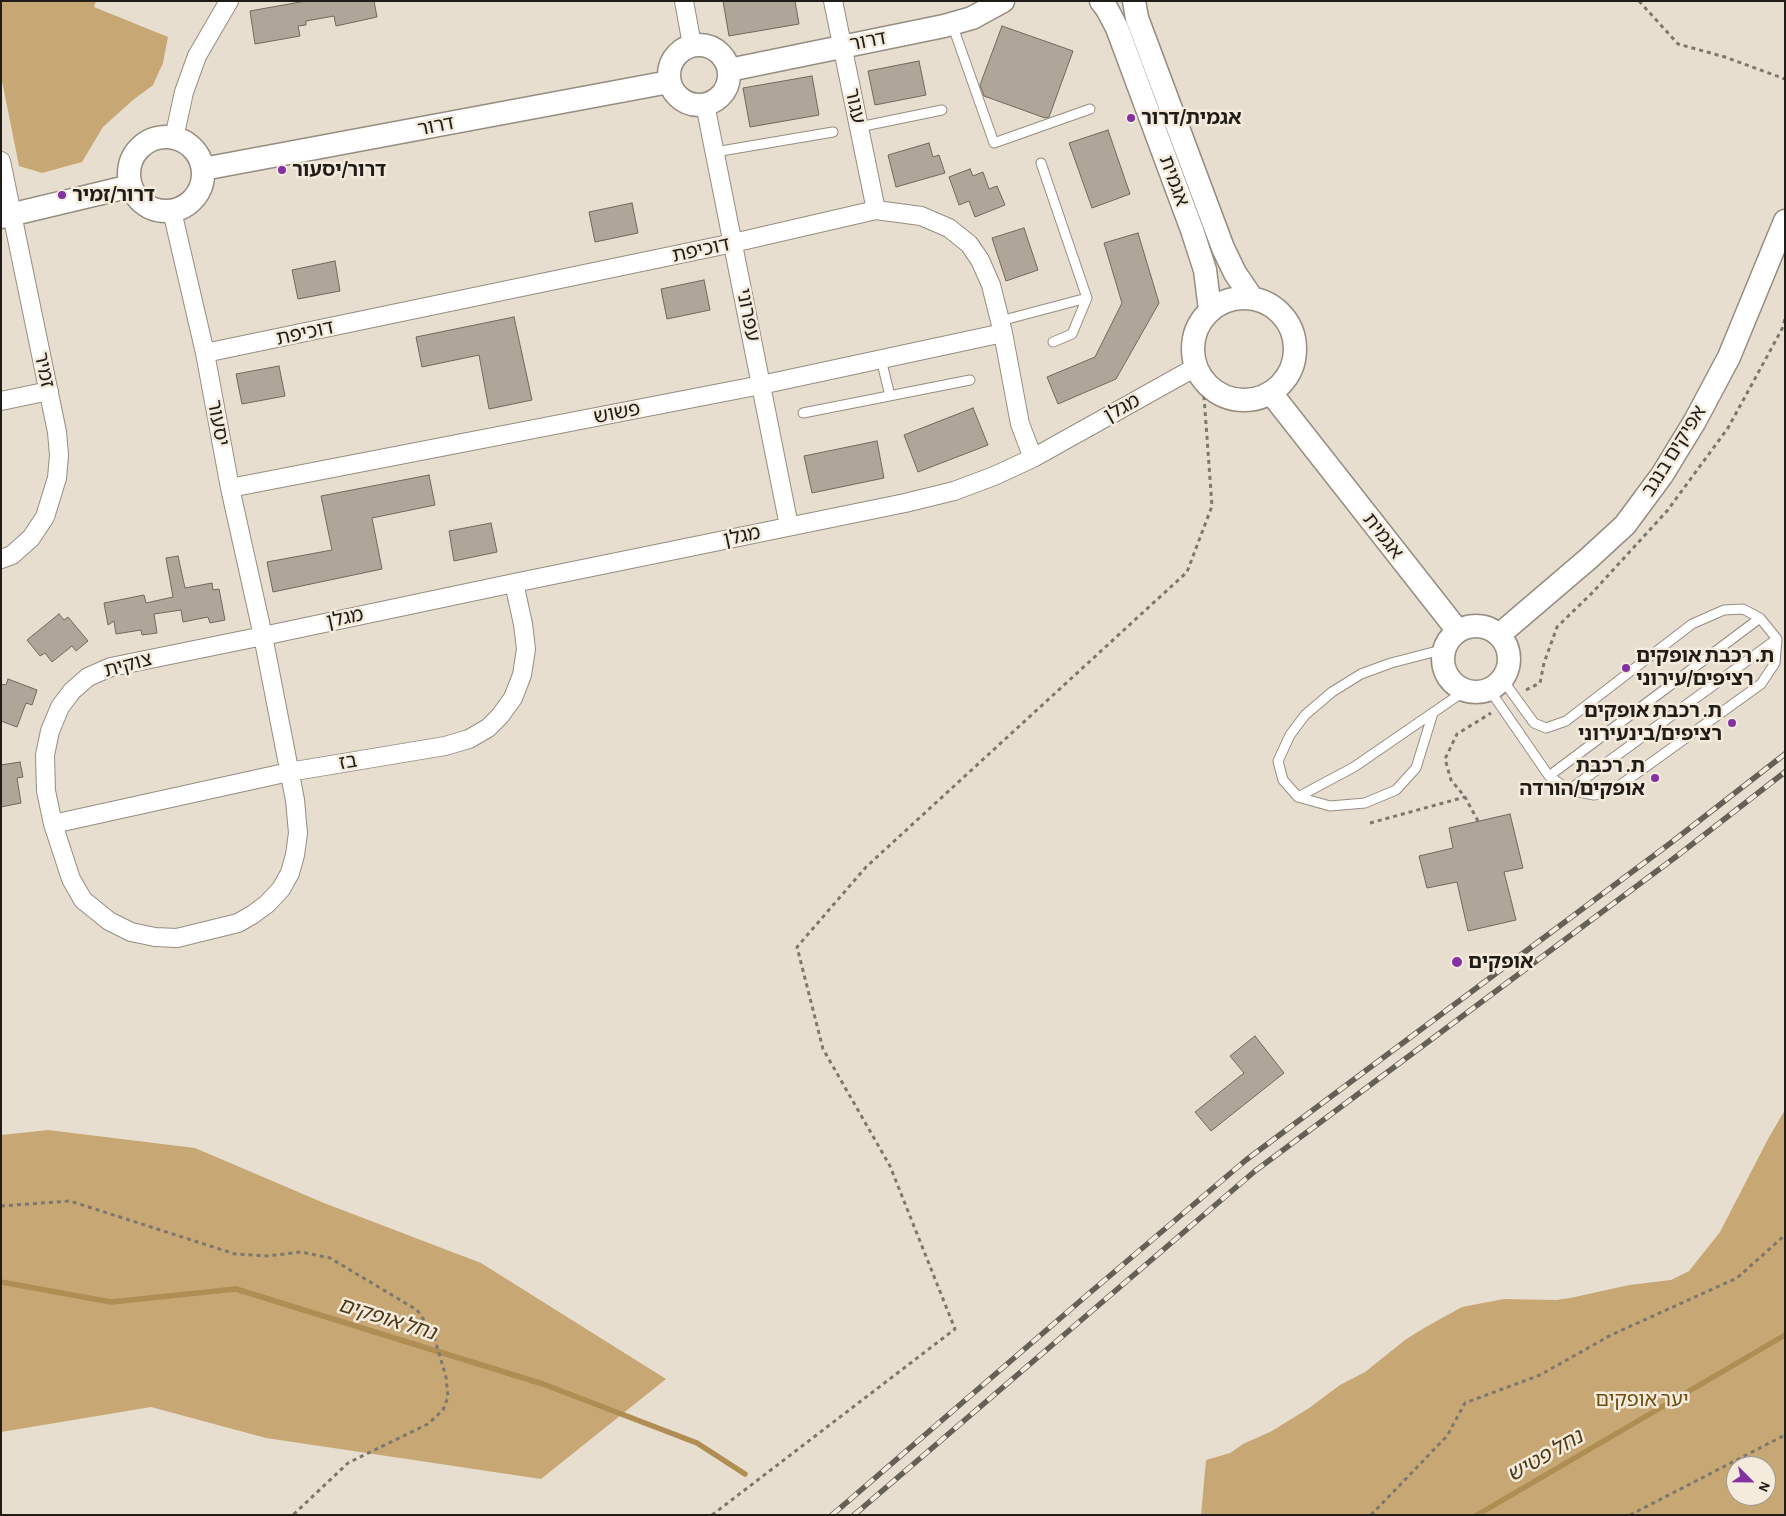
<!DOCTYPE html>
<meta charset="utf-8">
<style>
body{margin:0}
#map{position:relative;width:1786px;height:1516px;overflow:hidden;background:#e7ded0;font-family:"Alegreya Sans",sans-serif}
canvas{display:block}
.frame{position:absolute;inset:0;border:2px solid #201d18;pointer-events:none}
.north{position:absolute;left:1726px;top:1456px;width:50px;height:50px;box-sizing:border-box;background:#f4ebdd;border:1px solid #9f998e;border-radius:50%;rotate:113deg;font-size:14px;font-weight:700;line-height:20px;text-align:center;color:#201d18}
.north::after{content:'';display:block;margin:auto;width:18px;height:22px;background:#8432a2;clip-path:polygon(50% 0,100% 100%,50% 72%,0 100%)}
</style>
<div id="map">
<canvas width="1786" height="1516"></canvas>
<div class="frame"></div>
<div class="north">N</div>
</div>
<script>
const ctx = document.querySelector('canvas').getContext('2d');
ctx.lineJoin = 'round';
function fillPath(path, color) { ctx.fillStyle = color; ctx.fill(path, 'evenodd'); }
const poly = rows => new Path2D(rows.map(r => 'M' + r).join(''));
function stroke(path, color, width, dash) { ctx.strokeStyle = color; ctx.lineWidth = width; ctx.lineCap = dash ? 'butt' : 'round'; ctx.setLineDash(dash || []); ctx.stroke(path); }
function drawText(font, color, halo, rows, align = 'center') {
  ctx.font = font + ' "Alegreya Sans","Noto Sans Hebrew",sans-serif'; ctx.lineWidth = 5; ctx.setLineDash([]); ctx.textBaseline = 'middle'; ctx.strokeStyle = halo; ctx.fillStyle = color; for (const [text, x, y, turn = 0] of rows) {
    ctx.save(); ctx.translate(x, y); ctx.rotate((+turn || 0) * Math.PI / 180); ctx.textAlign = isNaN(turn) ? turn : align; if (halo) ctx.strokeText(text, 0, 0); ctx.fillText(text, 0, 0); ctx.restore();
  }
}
fillPath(poly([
 [1,1,96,1,94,7,168,37,163,63,153,85,133,100,103,127,82,162,42,173,19,166,1,76],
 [1785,1110,1785,1515,1201,1515,1206,1460,1230,1453,1243,1444,1272,1431,1309,1408,1340,1385,1365,1372,1405,1340,1424,1328,1462,1307,1504,1299,1556,1300,1570,1298,1629,1285,1671,1280,1689,1271,1720,1232,1768,1139],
 [1736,1466,1766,1466,1766,1496,1736,1496],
 [48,1130,195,1148,324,1203,481,1263,666,1379,541,1479,266,1438,151,1407,1,1432,1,1135]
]), '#c7a875');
stroke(poly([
 [1,1282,111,1302,236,1289,543,1384,697,1443,745,1474],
 [1477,1515,1785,1335]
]), '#b08d53', 5.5);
const building = poly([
 [306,1,374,1,377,17,336,26,334,16,306,21,306,25,298,26,300,36,255,44,250,11,306,1],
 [723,1,795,1,799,24,729,36,723,1],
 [1002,26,1073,51,1049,117,1045,118,984,96,980,85,1002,26],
 [919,61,926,95,875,105,868,71,919,61],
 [812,76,819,115,750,127,743,88,812,76],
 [1108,130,1130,194,1092,208,1069,143,1108,130],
 [929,143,933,157,939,155,945,173,896,187,888,155,929,143],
 [970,169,973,176,983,172,989,189,997,186,1005,205,975,217,969,201,959,205,949,177,970,169],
 [632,203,638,233,595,242,589,212,632,203],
 [1024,228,1038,270,1006,281,992,238,1024,228],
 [1138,233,1159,303,1116,379,1058,404,1047,377,1095,357,1122,303,1104,243,1138,233],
 [335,261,340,291,298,299,292,270,335,261],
 [704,280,710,310,667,319,661,289,704,280],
 [514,317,532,400,489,409,479,355,422,367,416,337,514,317],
 [279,366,285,396,242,404,236,374,279,366],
 [973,408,988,445,918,472,904,435,973,408],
 [877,441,884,478,812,493,804,456,877,441],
 [429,475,435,505,372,518,382,569,273,592,267,562,332,550,321,496,429,475],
 [491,523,497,552,454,561,449,531,491,523],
 [178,556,185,588,212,583,213,590,219,589,225,620,210,623,208,617,183,622,181,610,154,614,157,633,142,635,141,630,116,634,114,621,108,625,104,603,144,595,146,603,173,597,166,558,178,556],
 [59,614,64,620,68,617,88,641,76,651,72,646,52,662,45,653,40,656,27,640,59,614],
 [8,679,37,690,32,705,26,703,17,727,1,721,1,684,6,685,8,679],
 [20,762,23,777,17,778,21,803,1,807,1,765,20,762],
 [1510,814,1523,868,1504,872,1516,920,1468,931,1457,882,1427,888,1419,856,1453,848,1449,828,1510,814],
 [1255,1036,1284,1073,1211,1131,1195,1112,1244,1073,1230,1056,1255,1036]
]);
fillPath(building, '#afa699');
stroke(building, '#70685b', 1);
const service = poly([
 [952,24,994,143,1090,109],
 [859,127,942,110],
 [715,152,833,132],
 [1041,163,1087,298,1072,334,1053,342],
 [1000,321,1087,298],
 [881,359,890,396],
 [803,413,970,380],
 [1489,689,1549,776,1569,790,1594,795,1612,791,1761,684,1775,663,1777,639,1760,618,1743,609,1724,610,1692,624,1566,721,1546,728,1534,723,1502,679],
 [1433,713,1416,768,1396,790,1365,803,1330,806,1298,797,1283,780,1278,761,1290,735,1305,715,1332,692,1361,674,1391,663,1445,649],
 [1549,776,1760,618],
 [1569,790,1777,639],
 [1298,797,1354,767,1466,690]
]);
const minor = poly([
 [684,1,692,45],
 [833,1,876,210],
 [705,104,789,526],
 [174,138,184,92,197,56,229,1],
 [1,161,57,432,59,455,57,478,45,517,31,538,12,555,1,559],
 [172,211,205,353,230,488,263,636,295,800,298,833,295,855,290,873,281,889,267,904,252,915,238,923,177,938,155,937,131,932,109,921,83,900,71,879,53,824,46,791,45,755,50,731,60,707,72,691,88,677,111,667,263,636,514,583,905,503,954,491,994,476,1033,458,1196,367],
 [205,353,733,243,876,210,921,216,949,228,969,244,980,260,991,285,1003,333,1020,424,1033,458],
 [1,401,49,391],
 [230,488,761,385,1003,333],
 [53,824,289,772,445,746,469,739,488,728,500,716,513,698,522,675,526,649,523,624,514,583]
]);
const tertiary = poly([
 [1101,1,1107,9,1117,28,1192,230,1205,270,1210,310],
 [1134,1,1137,18,1223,248,1235,273,1252,298],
 '669 75a30 30 0 1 1 60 0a30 30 0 1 1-60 0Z',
 [729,70,944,26,972,18,1003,1],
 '129 174a37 37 0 1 1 74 0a37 37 0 1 1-74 0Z',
 [203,169,669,82],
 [1,217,131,186],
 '1193 349a51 51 0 1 1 102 0a51 51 0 1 1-102 0Z',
 [1271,393,1458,631],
 '1443 659a33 33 0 1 1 66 0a33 33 0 1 1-66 0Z',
 [1499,635,1588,559,1625,525,1662,475,1695,421,1729,357,1785,221]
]);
stroke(service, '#968d80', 11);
stroke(minor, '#968d80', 20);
stroke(tertiary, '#968d80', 25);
stroke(poly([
 [1639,1,1678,44,1725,57,1785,79],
 [1526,690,1540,683,1544,663,1557,627,1592,593,1667,511,1728,428,1782,329,1785,319],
 [1478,821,1465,797,1451,780,1445,759,1457,734,1491,713],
 [1370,823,1465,797],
 [1,1206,70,1201,235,1254,267,1256,301,1252,330,1258,417,1310,433,1333,446,1377,448,1397,443,1410,428,1424,348,1463,293,1515],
 [712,1515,955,1329,890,1166,823,1049,797,947,866,867,1187,572,1212,506,1203,383],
 [1371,1515,1447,1436,1465,1403,1540,1375,1611,1335,1737,1278,1785,1235],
 [1630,1515,1785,1435]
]), '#7d776e', 3, [4, 4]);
stroke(service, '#fff', 9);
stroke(minor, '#fff', 18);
stroke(tertiary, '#fff', 22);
const rail = poly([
 [832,1515,1086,1296,1246,1160,1668,845,1785,754],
 [854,1515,1255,1171,1677,856,1785,772]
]);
stroke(rail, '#645f57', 5.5);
stroke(rail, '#f4ebdd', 4, [11]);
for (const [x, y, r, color] of [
 [1131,118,5,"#8432a2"],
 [282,170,5,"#8432a2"],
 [62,195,5,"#8432a2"],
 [1626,668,5,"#8432a2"],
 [1732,723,5,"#8432a2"],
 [1655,778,5,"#8432a2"],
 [1457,962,6,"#8432a2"]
]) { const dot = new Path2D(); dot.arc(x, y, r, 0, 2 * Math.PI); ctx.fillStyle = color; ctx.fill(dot); stroke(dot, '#f4ebdd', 2); }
drawText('20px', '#201d18', '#f4ebdd', [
 ["דרור",868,41,-11],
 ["עגור",855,106,78],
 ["דרור",436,126,-11],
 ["אגמית",1174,181,70],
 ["דוכיפת",701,250,-12],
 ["עפרוני",748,315,79],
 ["דוכיפת",305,333,-12],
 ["זמיר",44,370,78],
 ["מגלן",1122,408,-29],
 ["פשוש",617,413,-11],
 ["יסעור",218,423,79],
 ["אפיקים בנגב",1674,451,-58],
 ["מגלן",742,536,-12],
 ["אגמית",1383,536,52],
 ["מגלן",345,618,-12],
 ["צוקית",128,665,-15],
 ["בז",348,762,-10]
]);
drawText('bold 20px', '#201d18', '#f4ebdd', [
 ["אגמית/דרור",1141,118],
 ["דרור/יסעור",292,170],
 ["דרור/זמיר",72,195],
 ["ת. רכבת אופקים",1636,656],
 ["רציפים/עירוני",1636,679],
 ["ת. רכבת אופקים",1722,711,"right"],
 ["רציפים/בינעירוני",1722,734,"right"],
 ["ת. רכבת",1645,766,"right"],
 ["אופקים/הורדה",1645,789,"right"],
 ["אופקים",1468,962]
], 'left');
drawText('20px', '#6d4d0e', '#f4ebdd', [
 ["יער אופקים",1642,1400]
]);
drawText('italic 21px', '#4d3916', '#f4ebdd', [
 ["נחל אופקים",387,1319,17],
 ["נחל פטיש",1545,1456,-30]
]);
</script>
